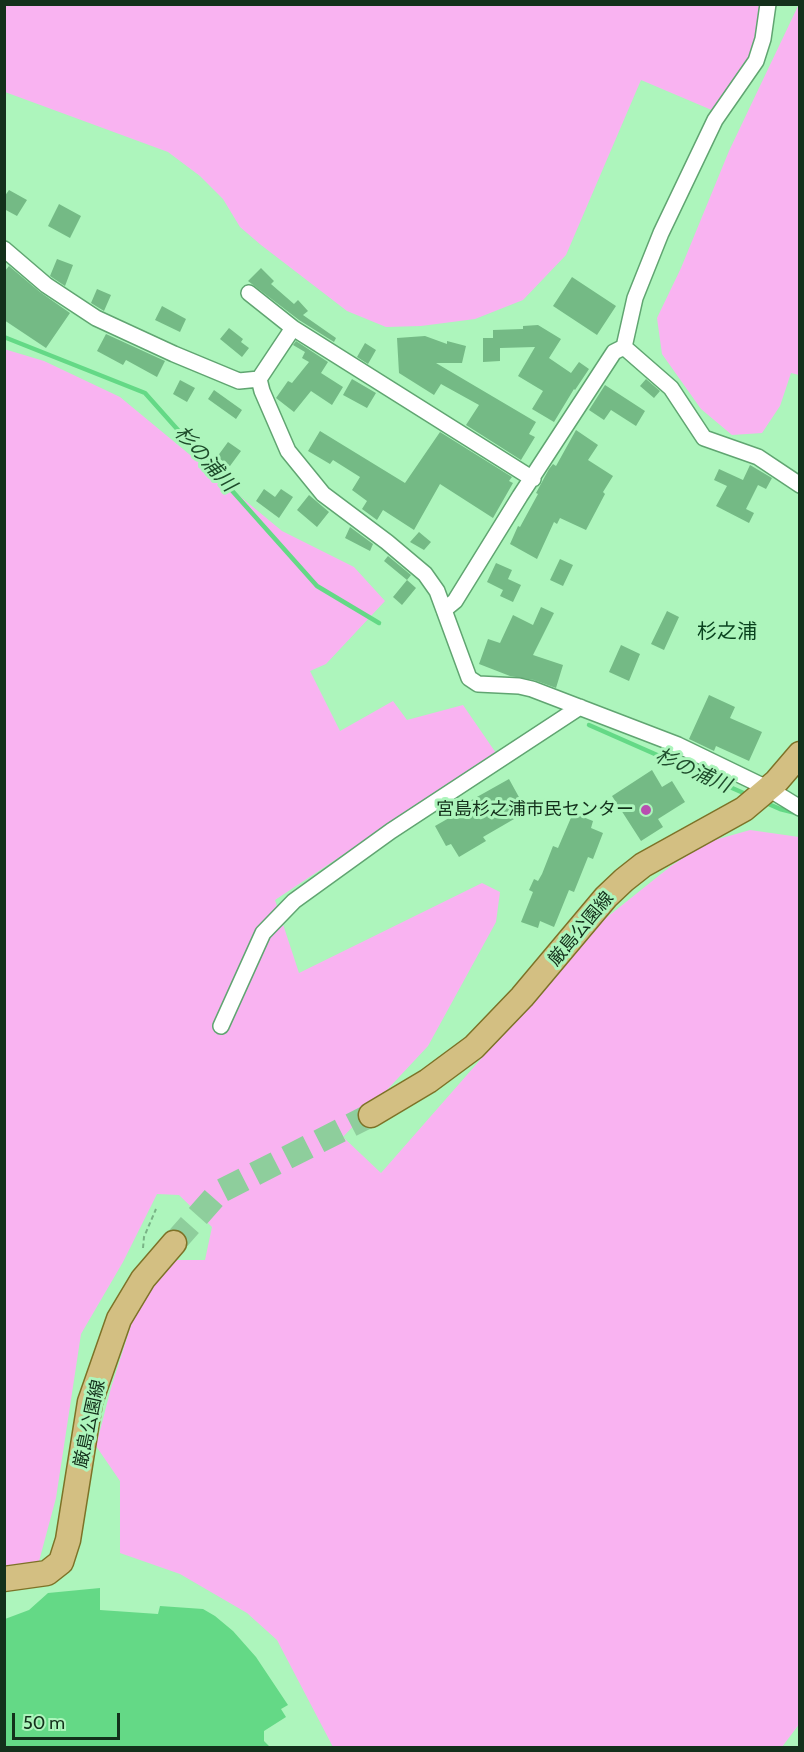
<!DOCTYPE html>
<meta charset="utf-8">
<style>
body{margin:0}
#map{position:relative;width:804px;height:1752px;overflow:hidden;background:#adf5bc;font-family:Cabin,sans-serif}
canvas{display:block}
.frame{position:absolute;inset:0;border:6px solid #13301b;pointer-events:none}
.scale{position:absolute;left:12px;top:1713px;width:108px;height:27px;box-sizing:border-box;border:3px solid #13301b;border-top:0;padding-left:8px;font-size:18px;line-height:21px;white-space:nowrap;color:#13301b;-webkit-text-stroke:4px #adf5bc;paint-order:stroke}
</style>
<div id="map">
<canvas width="804" height="1752"></canvas>
<div class="frame"></div>
<div class="scale">50 m</div>
</div>
<script>
const ctx = document.querySelector('canvas').getContext('2d');
ctx.lineJoin = 'round';
function fillPath(path, color) { ctx.fillStyle = color; ctx.fill(path, 'evenodd'); }
const poly = rows => new Path2D(rows.map(r => 'M' + r).join(''));
function stroke(path, color, width, dash) { ctx.strokeStyle = color; ctx.lineWidth = width; ctx.lineCap = dash ? 'butt' : 'round'; ctx.setLineDash(dash || []); ctx.stroke(path); }
function drawText(font, color, halo, rows, align = 'center') {
  ctx.font = font + ' Cabin,"Noto Sans JP",sans-serif'; ctx.lineWidth = 6; ctx.setLineDash([]); ctx.textBaseline = 'middle'; ctx.strokeStyle = halo; ctx.fillStyle = color; for (const [text, x, y, turn = 0] of rows) {
    ctx.save(); ctx.translate(x, y); ctx.rotate((+turn || 0) * Math.PI / 180); ctx.textAlign = isNaN(turn) ? turn : align; if (halo) ctx.strokeText(text, 0, 0); ctx.fillText(text, 0, 0); ctx.restore();
  }
}
fillPath(poly([
 [799,4,799,375,791,373,780,406,762,433,732,435,701,409,662,354,657,318,681,268,729,151],
 [4,5,762,5,760,35,748,60,714,111,641,80,566,255,523,300,475,319,421,326,386,327,347,311,261,245,240,227,223,199,200,176,168,152,5,92],
 [4,349,44,361,120,397,282,531,354,567,385,601,326,664,310,671,340,731,393,701,407,720,463,705,496,753,275,900,299,973,482,883,500,892,496,922,428,1046,343,1137,381,1173,601,922,671,866,708,842,750,830,799,837,800,1723,782,1747,333,1747,277,1640,247,1613,180,1574,120,1553,120,1481,96,1446,111,1388,132,1322,170,1260,205,1260,212,1227,179,1195,157,1194,123,1262,81,1334,56,1498,38,1565,5,1570]
]), '#f9b3f1');
fillPath(poly([
 [100,1588,100,1610,158,1614,160,1606,203,1609,215,1616,233,1631,256,1657,288,1705,281,1709,286,1717,264,1731,264,1741,270,1747,5,1747,5,1619,29,1610,48,1593]
]), '#64d986');
stroke(poly([
 [4,337,145,393,317,586,379,623],
 [589,725,748,795],
 [764,802,780,809,796,813]
]), '#64d986', 4.5);
fillPath(poly([
 [9,190,27,200,17,216,4,209,4,197],
 [59,204,81,216,70,238,48,226],
 [57,259,73,265,65,286,50,276],
 [9,266,40,292,70,313,46,348,4,320,4,272],
 [261,268,274,281,271,284,294,304,298,300,308,311,303,315,336,338,334,342,299,320,248,281],
 [572,277,616,306,597,335,553,306],
 [97,289,111,295,104,311,91,303],
 [162,306,186,319,180,332,155,320],
 [538,325,561,339,549,358,571,373,579,362,589,369,575,390,574,389,554,422,532,409,543,391,518,376,535,347,500,348,500,361,483,362,483,338,493,338,493,330,523,329,523,326],
 [229,328,243,339,241,342,249,348,242,357,220,339],
 [106,334,165,361,157,377,126,360,123,365,97,351],
 [425,336,447,344,447,341,466,346,462,363,436,363,536,422,529,434,535,437,521,460,466,425,479,405,441,384,434,395,399,373,397,338],
 [296,341,328,362,321,373,343,387,332,405,311,391,294,412,276,398,288,381,292,383,309,362,302,358,305,352,293,345],
 [365,343,376,350,368,364,357,357],
 [352,379,376,393,367,408,343,395],
 [646,379,660,391,654,398,640,386],
 [180,380,195,388,187,402,173,394],
 [605,385,645,411,636,426,611,410,604,420,589,410],
 [214,390,242,410,236,419,208,399],
 [576,430,598,445,588,460,613,476,603,492,605,494,586,530,560,518,557,524,554,522,537,559,510,544,518,526,520,527,538,494,536,493,549,469,553,464,556,466],
 [320,431,405,483,440,432,512,477,509,481,513,483,493,518,440,484,414,530,383,510,377,520,362,509,367,501,352,490,360,477,333,460,330,464,308,451],
 [228,442,241,451,230,466,217,457],
 [750,465,772,478,766,489,758,485,746,509,754,513,749,523,716,506,727,486,714,480,719,469,743,480],
 [264,489,275,497,281,489,293,497,279,518,256,501],
 [309,495,329,512,317,527,297,510],
 [350,527,373,544,370,551,345,538],
 [419,532,431,542,424,550,410,542],
 [388,556,411,575,407,580,384,561],
 [560,559,573,565,563,586,550,580],
 [496,563,512,570,508,579,521,585,513,602,500,596,503,590,487,582],
 [407,580,416,588,402,605,393,597],
 [541,607,554,613,533,655,563,665,556,688,534,680,510,676,479,664,488,639,500,643,513,615,533,625],
 [667,611,679,617,664,650,651,644],
 [621,645,640,654,629,681,609,672],
 [709,695,735,707,730,718,762,732,749,761,716,746,714,751,689,739],
 [652,770,662,787,672,781,685,802,658,819,663,827,641,841,612,796],
 [509,779,520,799,514,802,521,815,483,837,486,841,459,857,451,844,446,846,435,826,470,806,468,802],
 [573,813,593,821,591,828,603,833,593,859,588,857,574,892,569,890,554,927,540,921,538,928,521,922,533,892,529,890,534,879,538,881,542,874,553,846,558,848]
]), '#74ba85');
stroke(poly([
 [174,1243,219,1192,371,1115]
]), '#8ece9c', 24, [24, 12]);
const minor = poly([
 [4,249,46,285,96,318,174,354,239,381,259,379,262,391,288,451,323,494,387,542,425,574,437,591,469,678,478,684,519,686,532,689,678,745,769,789,800,808],
 [249,293,293,328,533,479],
 [624,347,635,298,661,233,715,120,756,61,763,39,768,4],
 [624,347,671,388,704,438,758,457,800,485],
 [259,379,293,328],
 [444,610,455,601,520,496,614,352,624,347],
 [221,1026,263,933,294,901,391,831,580,707]
]);
const primary = poly([
 [371,1115,428,1081,474,1047,522,997,606,897,624,880,643,865,744,809,776,782,800,754],
 [4,1579,47,1573,61,1562,68,1540,90,1402,119,1319,143,1279,174,1243]
]);
stroke(minor, '#60a571', 18);
stroke(primary, '#7d7227', 27);
stroke(poly([
 [143,1248,144,1237,156,1209]
]), '#79b386', 2, [4.5, 3]);
stroke(minor, '#fff', 15);
stroke(primary, '#d3bf82', 24);
for (const [x, y, r, color] of [
 [646,810,6,"#b84eb0"]
]) { const dot = new Path2D(); dot.arc(x, y, r, 0, 2 * Math.PI); ctx.fillStyle = color; ctx.fill(dot); stroke(dot, '#adf5bc', 2); }
drawText('18px', '#13301b', '#adf5bc', [
 ["宮島杉之浦市民センター",634,810]
], 'right');
drawText('18px', '#13301b', '#adf5bc', [
 ["厳島公園線",581,929,-50],
 ["厳島公園線",90,1424,-78]
]);
drawText('italic 20px', '#1e4c2b', '#adf5bc', [
 ["杉の浦川",205,459,48],
 ["杉の浦川",693,771,24]
]);
drawText('20px', '#0a431f', '#adf5bc', [
 ["杉之浦",727,632]
]);
</script>
